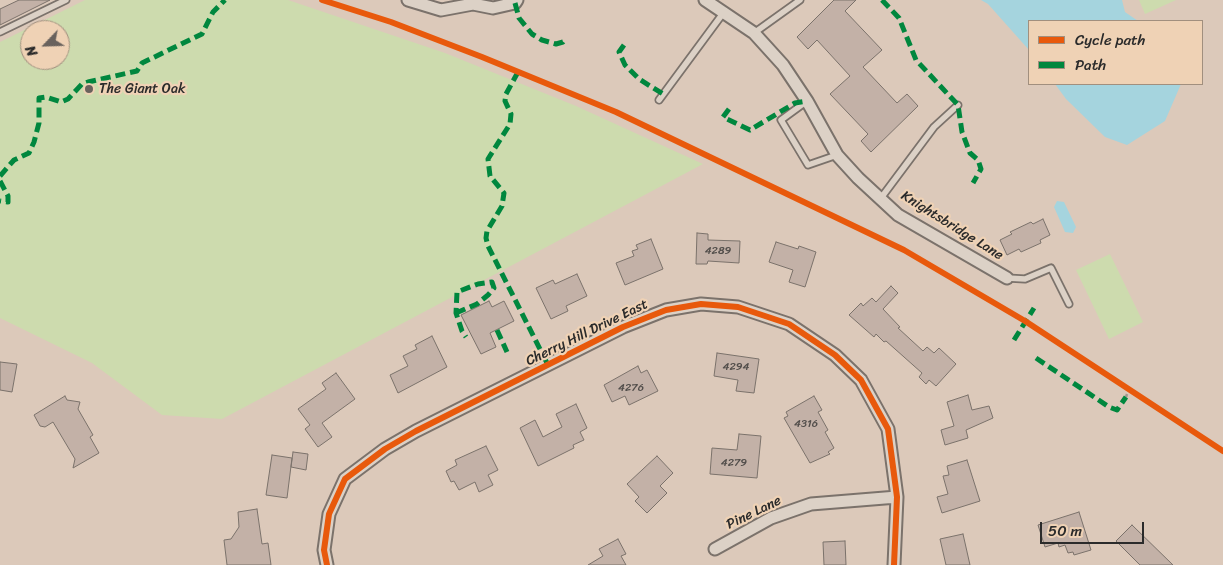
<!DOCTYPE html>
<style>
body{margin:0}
#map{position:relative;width:1223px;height:565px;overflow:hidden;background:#dcc9ba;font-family:Sriracha,sans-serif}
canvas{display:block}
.legend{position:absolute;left:1028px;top:20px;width:175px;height:65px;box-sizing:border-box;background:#efd2b5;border:1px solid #a18f7e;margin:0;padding:6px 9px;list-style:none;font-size:15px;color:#2b2b2b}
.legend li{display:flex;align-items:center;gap:10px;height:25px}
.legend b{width:25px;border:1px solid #a18f7e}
.north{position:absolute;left:20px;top:20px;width:50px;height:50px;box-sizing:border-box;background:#efd2b5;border:1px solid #a18f7e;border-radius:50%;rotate:246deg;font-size:14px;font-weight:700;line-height:20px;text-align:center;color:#2b2b2b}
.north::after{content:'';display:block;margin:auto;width:18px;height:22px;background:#69625d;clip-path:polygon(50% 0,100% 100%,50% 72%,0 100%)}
.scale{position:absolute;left:1040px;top:522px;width:104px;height:22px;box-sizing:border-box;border:2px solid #2b2b2b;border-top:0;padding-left:6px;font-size:15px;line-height:18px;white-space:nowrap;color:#2b2b2b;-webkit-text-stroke:4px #efd2b5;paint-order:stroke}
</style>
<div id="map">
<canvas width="1223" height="565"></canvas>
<ul class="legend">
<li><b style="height:6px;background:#e8590c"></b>Cycle path</li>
<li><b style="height:6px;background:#00873e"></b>Path</li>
</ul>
<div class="north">N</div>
<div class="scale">50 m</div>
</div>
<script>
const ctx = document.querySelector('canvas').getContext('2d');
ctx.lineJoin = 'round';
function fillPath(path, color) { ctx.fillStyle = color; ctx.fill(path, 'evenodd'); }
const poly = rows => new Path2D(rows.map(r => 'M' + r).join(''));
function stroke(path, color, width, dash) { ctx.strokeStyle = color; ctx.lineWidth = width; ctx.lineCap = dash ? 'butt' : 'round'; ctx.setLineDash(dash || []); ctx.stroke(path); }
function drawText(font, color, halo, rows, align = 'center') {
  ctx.font = font + ' Sriracha,sans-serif'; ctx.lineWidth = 4.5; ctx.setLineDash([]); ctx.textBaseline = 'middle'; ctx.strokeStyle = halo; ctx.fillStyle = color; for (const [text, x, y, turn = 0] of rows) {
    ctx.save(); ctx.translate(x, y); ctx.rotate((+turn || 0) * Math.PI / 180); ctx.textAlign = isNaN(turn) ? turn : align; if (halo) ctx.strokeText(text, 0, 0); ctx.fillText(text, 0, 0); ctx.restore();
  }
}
fillPath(poly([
 [85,0,288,0,445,53,576,106,703,164,222,419,162,415,92,363,0,318,0,42],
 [30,30,60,30,60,60,30,60],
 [1139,0,1176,0,1145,14],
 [1110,254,1143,322,1109,339,1076,270]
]), '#cddbae');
fillPath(poly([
 [981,0,1122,0,1125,12,1138,21,1029,21,1029,50,988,4],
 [1055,84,1181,84,1165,121,1127,145,1105,137,1066,99],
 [1057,201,1064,202,1076,227,1073,233,1065,232,1054,207]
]), '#a5d4de');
const building = poly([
 [19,0,50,0,0,25,0,9,19,0],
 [834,0,856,0,845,11,882,50,863,67,897,103,907,94,918,106,871,152,861,141,868,134,830,94,850,76,817,40,808,49,797,37,834,0],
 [1043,219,1050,235,1040,240,1041,243,1021,252,1019,249,1007,255,1000,240,1012,234,1010,232,1031,222,1033,224,1043,219],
 [697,233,708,234,708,240,740,241,739,263,708,261,707,264,696,264,697,233],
 [651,239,663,269,625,285,616,263,634,256,632,251,638,249,636,245,651,239],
 [776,242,798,249,799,246,816,252,805,287,789,282,793,270,769,262,776,242],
 [577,274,587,296,566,306,568,311,551,319,536,288,553,280,555,284,577,274],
 [891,286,898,293,883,309,900,327,898,328,923,351,927,347,934,353,939,348,956,364,936,386,929,380,926,384,919,377,922,373,886,341,884,342,876,334,874,337,849,315,861,303,863,306,872,298,876,302,891,286],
 [489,301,492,307,504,301,514,321,490,333,496,347,481,354,461,315,489,301],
 [432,336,447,367,398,393,390,375,408,366,403,356,417,349,415,345,432,336],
 [717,353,759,359,754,393,736,391,738,380,714,376,717,353],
 [0,362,17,364,12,392,0,390,0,362],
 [638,366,641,373,647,370,658,391,629,405,625,396,612,402,604,385,638,366],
 [336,373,355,399,322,423,332,437,318,447,305,429,310,425,298,409,326,389,322,383,336,373],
 [968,395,972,410,989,406,993,418,966,430,968,438,945,445,941,430,954,426,947,402,968,395],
 [65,396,67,400,80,402,78,409,93,435,90,437,99,453,73,468,75,459,53,422,45,427,40,426,34,415,65,396],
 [814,396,822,410,818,412,828,430,825,432,834,448,828,452,830,454,810,463,784,418,788,416,786,412,814,396],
 [576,404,587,428,580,432,584,440,573,445,574,448,538,466,520,428,535,420,543,437,562,427,556,414,576,404],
 [739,434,761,436,757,478,710,474,712,448,737,450,739,434],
 [486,446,498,470,488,475,493,485,479,492,475,482,459,490,454,481,451,482,446,471,457,465,455,460,486,446],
 [293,452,308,454,306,470,291,467,293,452],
 [272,455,292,458,287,498,266,495,272,455],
 [657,456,673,473,660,486,667,493,647,513,635,501,639,497,627,484,657,456],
 [967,460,980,501,942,513,937,497,948,494,943,476,949,475,947,466,967,460],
 [257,509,262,544,268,543,271,565,227,565,224,540,231,539,239,527,238,512,257,509],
 [1079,512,1091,550,1074,555,1073,552,1068,553,1065,545,1059,547,1058,543,1045,547,1038,525,1079,512],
 [1132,525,1173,565,1140,565,1116,541,1132,525],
 [963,534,970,565,946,565,940,539,963,534],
 [618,539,626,554,621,556,626,565,588,565,603,556,599,549,618,539],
 [845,541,846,565,824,565,823,542,845,541]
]);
fillPath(building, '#c3b1a7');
stroke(building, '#7b726b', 1);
const service = poly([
 [0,32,66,0],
 [754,33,800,0],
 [659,100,724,12],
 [807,101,781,120,808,165,837,155],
 [881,198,934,127,958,105],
 [1007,278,1025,279,1051,268,1069,304]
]);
const minor = poly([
 [408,0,441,10,473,4,493,8,515,3,517,0],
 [705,0,754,33,783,65,807,101,837,155,858,178,898,215,1007,278],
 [715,549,771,518,811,504,897,497],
 [327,565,324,550,329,514,345,479,385,449,416,431,623,327,666,310,701,304,738,307,789,324,835,355,861,380,888,429,897,497,894,565]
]);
stroke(service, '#7b726b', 9);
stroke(minor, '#7b726b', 15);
stroke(poly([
 [1126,397,1127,394]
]), '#a09890', 2.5, [5, 4]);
stroke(service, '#dcd1c6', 5.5);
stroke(minor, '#dcd1c6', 11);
stroke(poly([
 [882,0,899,18,916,60,958,105,962,132,970,153,978,160,981,169,973,183],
 [515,3,519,18,532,34,542,40,556,44,563,42,566,38],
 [624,45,619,52,625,65,639,79,663,94],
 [518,72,506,94,505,101,511,114,510,124,488,159,490,176,504,193,502,206,487,231,486,238,488,246,548,365],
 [729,109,723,117,750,130,795,103,807,101],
 [0,176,14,160,29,153,34,142,39,123,39,98,46,97,61,102,68,99,82,84,88,82,137,71,142,63,202,34,213,12,225,0],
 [0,181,8,196,8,202,0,201],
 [456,313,477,304,488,295,494,288,492,282,478,284,457,292,456,313,462,331,466,337],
 [497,330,507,352],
 [1014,340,1034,308],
 [1036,358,1109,407,1117,410,1126,397]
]), '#00873e', 5, [10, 5]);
stroke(poly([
 [322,0,391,22,482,57,616,112,904,250,1025,321,1223,451],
 [327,565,324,550,329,514,345,479,385,449,416,431,623,327,666,310,701,304,738,307,789,324,835,355,861,380,888,429,897,497,894,565]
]), '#e8590c', 6);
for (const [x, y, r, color] of [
 [89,89,5,"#69625d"]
]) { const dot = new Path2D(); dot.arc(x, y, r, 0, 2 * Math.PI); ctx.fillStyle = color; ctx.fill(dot); stroke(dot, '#efd2b5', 2); }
drawText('11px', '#524e4b', null, [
 ["4289",718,251],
 ["4294",736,367],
 ["4276",631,388],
 ["4316",806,424],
 ["4279",734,463]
]);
drawText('14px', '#2b2b2b', '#efd2b5', [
 ["The Giant Oak",99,89]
], 'left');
drawText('14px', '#2b2b2b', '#efd2b5', [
 ["Knightsbridge Lane",952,226,32],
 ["Cherry Hill Drive East",587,333,-26],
 ["Pine Lane",754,513,-26]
]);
</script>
